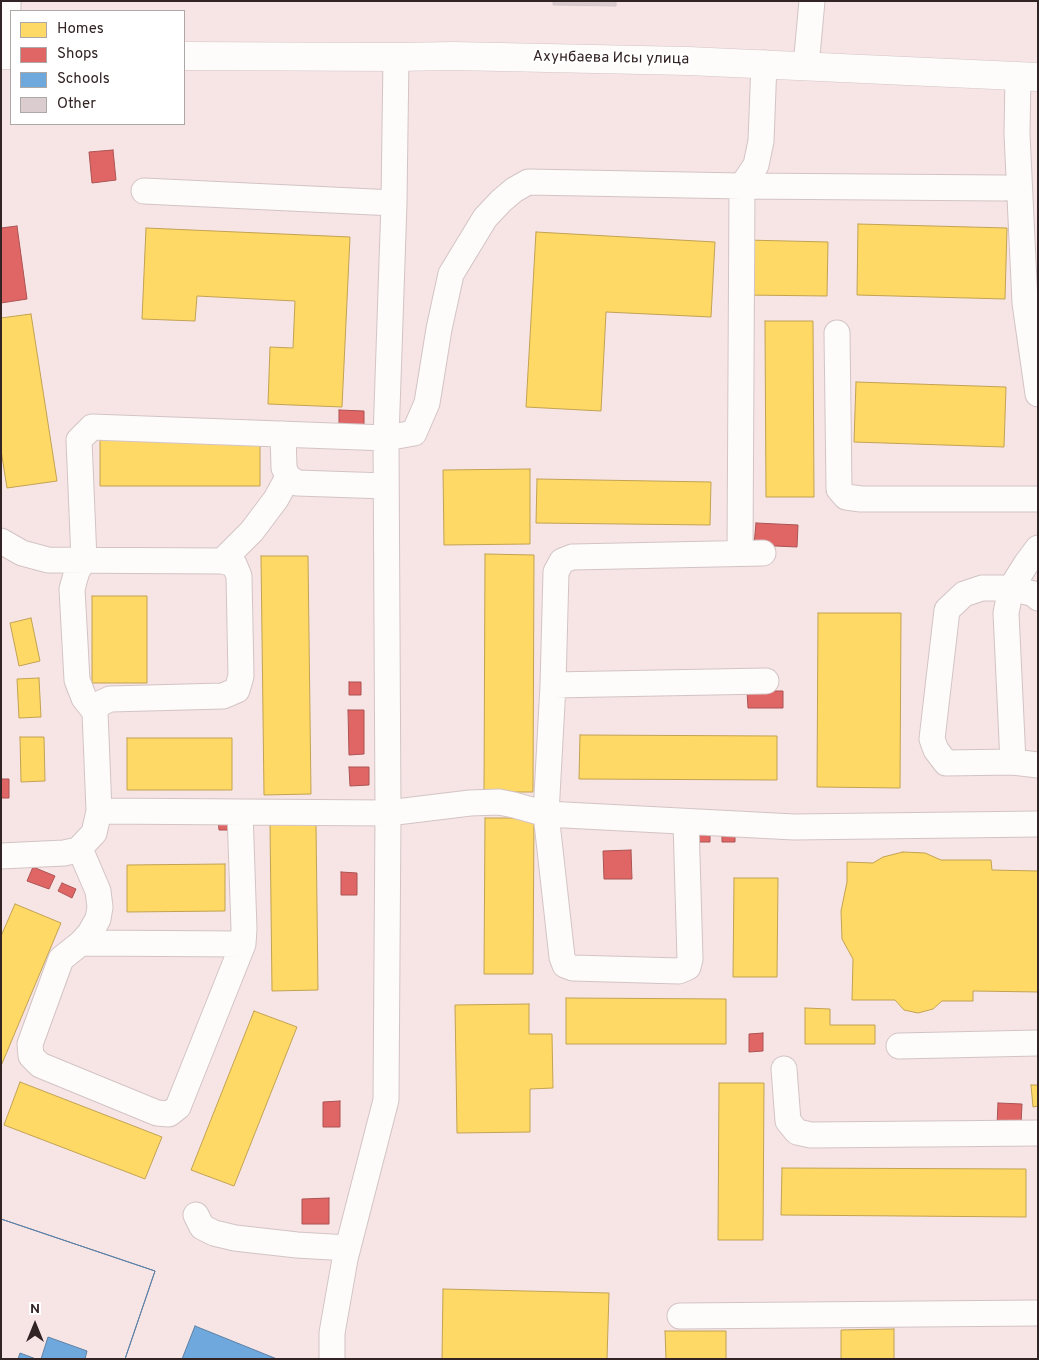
<!DOCTYPE html>
<meta charset="utf-8">
<style>
body{margin:0}
#map{position:relative;width:1039px;height:1360px;overflow:hidden;background:#f7e5e6;font-family:Overpass,sans-serif}
canvas{display:block}
.frame{position:absolute;inset:0;border:2px solid #322324;pointer-events:none}
.legend{position:absolute;left:10px;top:10px;width:175px;height:115px;box-sizing:border-box;background:#fff;border:1px solid #ada7a7;margin:0;padding:6px 9px;list-style:none;font-size:15px;color:#322324}
.legend li{display:flex;align-items:center;gap:10px;height:25px}
.legend b{width:25px;border:1px solid #ada7a7}
.north{position:absolute;left:10px;top:1300px;width:50px;height:50px;-webkit-text-stroke:4px #fff;paint-order:stroke;rotate:0deg;font-size:14px;font-weight:700;line-height:20px;text-align:center;color:#322324}
.north::after{content:'';display:block;margin:auto;width:18px;height:22px;background:#322324;clip-path:polygon(50% 0,100% 100%,50% 72%,0 100%)}
</style>
<div id="map">
<canvas width="1039" height="1360"></canvas>
<div class="frame"></div>
<ul class="legend">
<li><b style="height:14px;background:#ffd966"></b>Homes</li>
<li><b style="height:14px;background:#e06666"></b>Shops</li>
<li><b style="height:14px;background:#6fa8dc"></b>Schools</li>
<li><b style="height:14px;background:#dbcccf"></b>Other</li>
</ul>
<div class="north">N</div>
</div>
<script>
const ctx = document.querySelector('canvas').getContext('2d');
ctx.lineJoin = 'round';
function fillPath(path, color) { ctx.fillStyle = color; ctx.fill(path, 'evenodd'); }
const poly = rows => new Path2D(rows.map(r => 'M' + r).join(''));
function stroke(path, color, width, dash) { ctx.strokeStyle = color; ctx.lineWidth = width; ctx.lineCap = dash ? 'butt' : 'round'; ctx.setLineDash(dash || []); ctx.stroke(path); }
function drawText(font, color, halo, rows, align = 'center') {
  ctx.font = font + ' Overpass,sans-serif'; ctx.lineWidth = 5; ctx.setLineDash([]); ctx.textBaseline = 'middle'; ctx.strokeStyle = halo; ctx.fillStyle = color; for (const [text, x, y, turn = 0] of rows) {
    ctx.save(); ctx.translate(x, y); ctx.rotate((+turn || 0) * Math.PI / 180); ctx.textAlign = isNaN(turn) ? turn : align; if (halo) ctx.strokeText(text, 0, 0); ctx.fillText(text, 0, 0); ctx.restore();
  }
}
const homes = poly([
 [858,224,1007,228,1005,299,857,295,858,224],
 [146,228,350,237,342,407,268,404,270,347,293,348,295,301,197,296,195,321,142,319,146,228],
 [536,232,715,242,711,317,606,312,601,411,526,407,536,232],
 [746,240,828,242,827,296,745,295,746,240],
 [31,314,57,481,7,488,1,450,1,318,31,314],
 [765,321,813,321,814,497,766,497,765,321],
 [856,382,1006,387,1004,447,854,442,856,382],
 [100,436,260,436,260,486,100,486,100,436],
 [530,469,530,544,444,545,443,470,530,469],
 [537,479,711,482,710,525,536,523,537,479],
 [485,554,534,555,533,792,484,792,485,554],
 [261,556,308,556,311,794,264,795,261,556],
 [92,596,147,596,147,683,92,683,92,596],
 [818,613,901,613,900,788,817,787,818,613],
 [31,618,40,661,19,666,10,623,31,618],
 [39,678,41,717,19,718,17,679,39,678],
 [580,735,777,736,777,780,579,779,580,735],
 [20,737,44,737,45,781,21,782,20,737],
 [127,738,232,738,232,790,127,790,127,738],
 [485,818,534,818,533,974,484,974,485,818],
 [316,823,318,990,272,991,270,824,316,823],
 [903,852,925,853,941,860,991,860,992,870,1038,871,1038,992,973,991,973,1001,942,1001,933,1009,918,1013,904,1010,895,1000,852,1000,853,959,842,939,841,911,847,882,847,862,873,863,883,857,903,852],
 [225,864,225,911,127,912,127,865,225,864],
 [734,878,778,878,777,977,733,977,734,878],
 [15,904,61,923,1,1066,1,936,15,904],
 [566,998,726,999,726,1044,566,1044,566,998],
 [529,1004,529,1034,552,1034,553,1088,530,1089,530,1132,457,1133,455,1005,529,1004],
 [805,1008,830,1009,830,1025,875,1025,875,1044,805,1044,805,1008],
 [254,1011,297,1027,234,1186,191,1170,254,1011],
 [20,1082,162,1137,145,1179,4,1125,20,1082],
 [719,1083,764,1083,763,1240,718,1240,719,1083],
 [1031,1085,1038,1085,1038,1106,1033,1107,1031,1085],
 [782,1168,1026,1169,1026,1217,781,1215,782,1168],
 [443,1289,609,1293,607,1359,442,1359,443,1289],
 [894,1329,894,1359,841,1359,841,1330,894,1329],
 [665,1331,726,1331,726,1359,666,1359,665,1331]
]);
fillPath(homes, '#ffd966');
stroke(homes, '#c2a252', 1);
const shops = poly([
 [113,150,116,180,92,183,89,152,113,150],
 [17,226,27,299,1,303,1,228,17,226],
 [339,410,364,411,364,432,339,432,339,410],
 [756,523,798,525,797,547,754,545,756,523],
 [349,682,361,682,361,695,349,695,349,682],
 [747,691,783,691,783,708,748,708,747,691],
 [348,710,364,710,364,754,349,755,348,710],
 [349,767,369,767,369,785,350,786,349,767],
 [1,779,9,779,9,798,1,798,1,779],
 [218,817,231,817,231,830,219,830,218,817],
 [698,831,710,831,710,842,698,842,698,831],
 [722,836,735,836,735,842,722,842,722,836],
 [631,850,632,879,604,879,603,851,631,850],
 [33,867,55,876,49,889,27,881,33,867],
 [341,872,357,873,357,895,341,895,341,872],
 [62,883,76,889,72,898,58,891,62,883],
 [763,1033,763,1051,749,1052,749,1034,763,1033],
 [340,1101,340,1127,323,1127,323,1102,340,1101],
 [998,1103,1022,1104,1021,1125,997,1125,998,1103],
 [329,1198,329,1224,302,1224,302,1199,329,1198]
]);
fillPath(shops, '#e06666');
stroke(shops, '#ac5252', 1);
const schools = poly([
 [1,1219,155,1271,125,1359,85,1359,87,1351,48,1337,41,1359,36,1359,20,1353,18,1359,1,1359,1,1219],
 [1,1219,155,1271,125,1359,1,1359,1,1219],
 [195,1326,277,1359,182,1359,195,1326]
]);
fillPath(schools, '#6fa8dc');
stroke(schools, '#5d80a5', 1);
const building = poly([
 [553,1,616,1,616,6,553,5,553,1]
]);
fillPath(building, '#dbcccf');
stroke(building, '#d5c6c9', 1);
const minor = poly([
 [8,1,8,55],
 [806,66,812,1],
 [1018,76,1017,134,1025,303,1038,394],
 [144,191,394,203],
 [837,333,839,489,846,497,861,499,1038,499],
 [283,434,284,468,288,477,297,483,386,486],
 [1,541,22,553,48,560,222,561,234,564,239,576,241,676,237,690,223,696,110,699,99,704,95,712,99,811,94,833,78,850,64,853,1,856],
 [1038,548,1026,564,1011,588,1006,613,1013,762,946,763,936,750,932,739,947,610,964,594,982,588,1011,588,1034,594,1038,598],
 [740,553,742,186,1004,188],
 [222,561,252,531,276,499,288,477],
 [553,685,766,681],
 [95,712,84,698,77,680,72,589,77,571,84,560,79,440,92,427,386,438,414,433,427,403,439,329,451,274,485,218,501,201,514,190,528,182,742,186,756,165,761,141,764,63],
 [1013,762,1038,765],
 [99,811,388,813,470,803,499,802,514,805,546,814,794,827,1038,824],
 [240,812,244,929,243,944,178,1107,169,1114,157,1113,40,1065,31,1056,30,1044,61,959,81,943,243,944],
 [686,822,690,959,688,967,679,971,573,968,565,965,562,957,546,814,553,685,556,572,562,561,572,557,763,553],
 [78,850,83,856,98,891,100,907,98,919,90,933,81,943],
 [899,1046,1038,1043],
 [784,1069,788,1121,797,1132,811,1135,1038,1133],
 [196,1215,202,1227,214,1233,235,1238,297,1245,348,1248],
 [680,1316,1038,1313],
 [332,1359,332,1333,345,1259,386,1100,388,813,386,438,394,203,396,57]
]);
const major = poly([
 [1,55,11,55],
 [184,56,396,57,453,56,688,61,1038,77]
]);
stroke(minor, '#d3c4c4', 27);
stroke(major, '#d3c4c4', 29);
stroke(minor, '#fefbfb', 25);
stroke(major, '#fefbfb', 28);
drawText('15px', '#322324', '#fff', [
 ["Ахунбаева Исы улица",611,59,1]
]);
</script>
